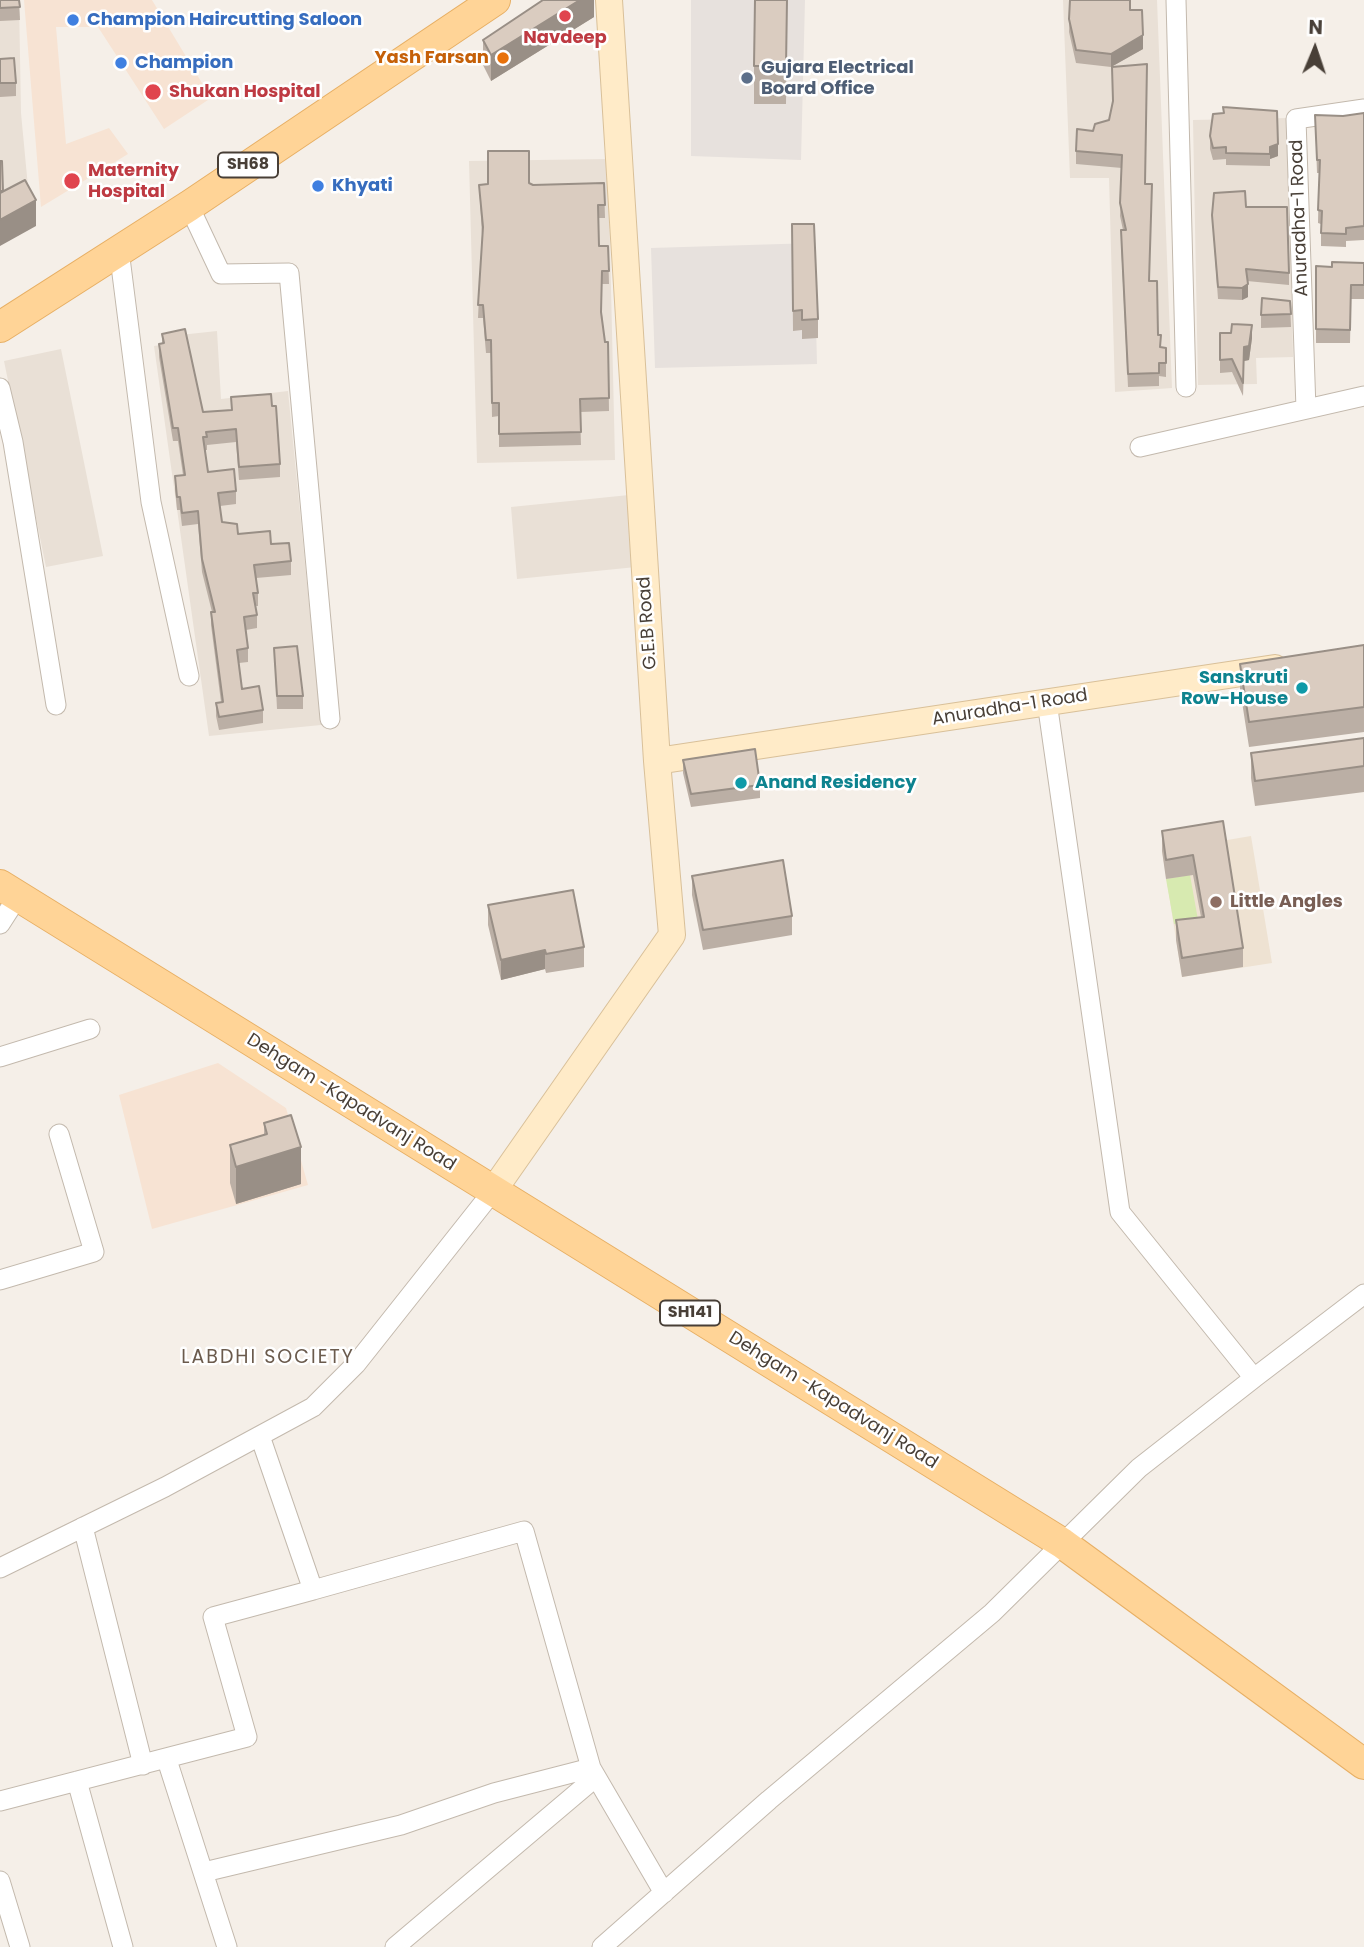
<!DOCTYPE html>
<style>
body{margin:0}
#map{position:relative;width:1364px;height:1947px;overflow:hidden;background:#f5efe8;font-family:Poppins,sans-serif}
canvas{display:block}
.north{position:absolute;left:1280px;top:14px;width:70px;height:70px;-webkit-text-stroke:5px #fff;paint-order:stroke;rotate:2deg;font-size:19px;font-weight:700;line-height:28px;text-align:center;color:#483f37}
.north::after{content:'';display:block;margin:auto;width:24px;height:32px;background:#483f37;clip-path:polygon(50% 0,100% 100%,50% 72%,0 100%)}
</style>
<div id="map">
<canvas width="1364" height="1947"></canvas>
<div class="north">N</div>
</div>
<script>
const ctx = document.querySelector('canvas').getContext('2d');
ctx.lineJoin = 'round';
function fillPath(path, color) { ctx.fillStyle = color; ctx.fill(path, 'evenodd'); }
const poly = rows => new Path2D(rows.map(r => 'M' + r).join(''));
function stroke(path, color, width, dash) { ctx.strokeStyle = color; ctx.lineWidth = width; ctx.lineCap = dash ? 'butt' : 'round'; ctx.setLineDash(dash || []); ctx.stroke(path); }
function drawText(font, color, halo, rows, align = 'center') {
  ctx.font = font + ' Poppins,sans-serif'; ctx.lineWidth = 5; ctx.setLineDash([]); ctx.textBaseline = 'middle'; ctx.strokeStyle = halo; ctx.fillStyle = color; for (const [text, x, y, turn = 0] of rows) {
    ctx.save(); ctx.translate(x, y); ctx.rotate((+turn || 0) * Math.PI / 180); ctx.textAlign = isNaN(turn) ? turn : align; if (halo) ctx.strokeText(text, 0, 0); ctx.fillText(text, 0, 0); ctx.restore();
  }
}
fillPath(poly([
 [0,0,19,0,21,113,28,187,0,202],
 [1063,0,1157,0,1172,388,1115,392,1109,178,1070,178],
 [1288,118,1293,357,1256,358,1257,384,1198,385,1193,120],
 [608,159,615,460,477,463,469,161],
 [217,331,221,399,288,391,321,725,209,736,154,346,180,342,180,335],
 [61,349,103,556,46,567,4,361],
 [629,495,636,567,517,579,511,507]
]), '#e9e0d6');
fillPath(poly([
 [24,0,152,0,211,98,164,129,98,27,56,27,66,144,109,128,128,154,41,207],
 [218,1063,286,1108,308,1185,152,1229,119,1095]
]), '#f7e3d3');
fillPath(poly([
 [691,0,805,0,801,160,691,156],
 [814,243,817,364,655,368,651,248]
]), '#e7e1dd');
fillPath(poly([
 [1251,836,1272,963,1182,977,1162,851]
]), '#eee2d2');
fillPath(poly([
 [1190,875,1198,920,1174,924,1166,879]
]), '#d7eab0');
const street = poly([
 [1176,0,1186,387],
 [189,206,221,274,289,273,330,719],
 [119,250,151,502,189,676],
 [0,388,13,442,56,705],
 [1306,409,1296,119,1364,109],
 [1140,447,1364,396],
 [0,924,18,896],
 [0,1057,90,1029],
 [0,1280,94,1252,59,1134],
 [1254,1378,1364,1294],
 [83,1527,143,1765],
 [0,1568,165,1487,313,1407,356,1364,493,1191],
 [167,1760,227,1947],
 [591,1768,664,1893],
 [77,1781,123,1947],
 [0,1801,247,1737,213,1617,313,1590,260,1436],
 [204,1872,401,1825,494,1793,591,1768,524,1531,313,1590],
 [0,1881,20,1947],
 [395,1947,596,1777],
 [602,1947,769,1800,992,1613,1139,1468,1254,1378,1120,1212,1047,702]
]);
const secondary = poly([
 [657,761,1275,668],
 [493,1191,672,935,657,761,609,0]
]);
const primary = poly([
 [0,327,189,206,495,0],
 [0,885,1062,1543,1364,1764]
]);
stroke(street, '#c3b9ad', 21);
stroke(secondary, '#d9c099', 28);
stroke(primary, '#e7af64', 32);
stroke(street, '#fff', 19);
stroke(secondary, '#ffebc8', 26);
stroke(primary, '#ffd497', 30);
fillPath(poly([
 [0,0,19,0,20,20,0,21],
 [594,0,594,17,491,81,483,65,483,40],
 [787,0,786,104,754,104,754,66],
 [1070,0,1131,0,1131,10,1143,49,1111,67,1076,63,1069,32],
 [0,59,16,83,16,96,0,97],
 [1223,107,1278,156,1270,159,1270,166,1226,165,1226,159,1213,160,1210,149,1210,136,1223,113],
 [1364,113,1364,240,1346,241,1346,247,1321,246,1321,224,1318,223,1319,173,1317,173,1315,115,1343,116],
 [1109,120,1145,184,1149,281,1158,335,1161,347,1166,348,1166,377,1159,376,1159,386,1128,387,1121,243,1121,230,1123,230,1120,216,1122,168,1076,164,1076,151,1093,131],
 [529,183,533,185,604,183,605,218,598,218,599,246,608,246,609,284,602,284,602,315,605,342,608,342,609,411,580,412,581,445,499,447,499,416,492,417,491,353,486,353,483,318,478,318,482,235,479,185],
 [1246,207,1289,273,1289,285,1247,281,1248,297,1242,300,1218,299,1212,215],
 [792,224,818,319,818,338,802,339,802,330,793,331],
 [1364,263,1364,299,1351,299,1350,343,1316,343,1316,266,1332,267],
 [1290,301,1291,327,1261,328,1261,315],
 [1220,333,1252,338,1249,360,1244,361,1243,396,1232,372,1220,373],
 [162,334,203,412,231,410,231,397,280,464,280,477,239,480,236,442,207,445,207,450,205,450,208,472,236,491,236,504,220,506,222,522,238,534,271,544,291,561,291,575,256,578,258,593,258,606,255,606,257,615,257,628,246,630,248,648,248,662,239,663,242,689,263,710,263,723,219,730,216,716,216,703,221,702,211,625,211,612,212,612,202,572,198,524,182,526,180,510,177,510,175,489,175,476,183,475,178,441,173,441,159,357,159,344,162,343],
 [1364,645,1364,732,1249,747,1240,689,1240,664],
 [274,648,303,696,303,709,277,709],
 [1364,738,1364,792,1255,806,1251,778,1251,753],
 [683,760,760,785,760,798,691,807,683,773],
 [1223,821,1243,948,1243,967,1182,977,1176,940,1176,920,1201,917,1193,875,1166,879,1162,851,1162,831],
 [692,876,792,916,792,935,703,950,692,895],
 [488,905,584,947,584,967,546,973,545,969,501,980,488,925],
 [264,1123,301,1184,236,1204,230,1183,230,1145,264,1135]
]), '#bbafa5');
fillPath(poly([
 [580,0,594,0,594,17,491,81,491,55],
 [1143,35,1143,49,1111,67,1111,54],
 [1278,144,1278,156,1270,159,1270,147],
 [36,200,36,226,0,246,0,220],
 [1248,284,1248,297,1242,300,1242,288],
 [1252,325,1252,338,1249,360,1244,361,1243,396,1244,347],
 [545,950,545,969,501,980,501,960],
 [301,1147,301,1184,236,1204,236,1167]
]), '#998f86');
const building = poly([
 [0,0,19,0,20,7,0,8,0,0],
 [543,0,580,0,491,55,483,40,543,0],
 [755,0,787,0,786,66,754,66,755,0],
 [1070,0,1130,0,1130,10,1142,10,1143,35,1111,54,1076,50,1069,19,1070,0],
 [14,58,16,83,0,83,0,59,14,58],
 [1147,64,1145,184,1152,184,1149,281,1157,281,1158,335,1161,335,1160,347,1166,348,1166,363,1159,363,1159,373,1128,374,1121,230,1126,230,1120,203,1122,155,1076,151,1077,129,1093,131,1095,124,1109,120,1113,101,1112,67,1147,64],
 [1223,107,1277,111,1278,144,1270,147,1270,154,1226,153,1226,147,1213,148,1210,136,1213,114,1224,113,1223,107],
 [1364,113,1364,226,1346,228,1346,234,1321,233,1322,211,1318,210,1320,160,1317,160,1315,115,1343,116,1364,113],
 [488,151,529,151,529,183,533,185,604,183,605,205,598,205,599,246,608,246,609,271,602,271,601,312,605,342,608,342,609,398,580,399,581,432,499,434,499,403,492,403,491,340,486,340,483,305,478,305,483,227,479,185,488,184,488,151],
 [0,161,2,161,3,191,0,191,0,161],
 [25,180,36,200,0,220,0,193,25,180],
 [1245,191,1246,207,1287,207,1289,273,1246,269,1248,284,1242,288,1218,287,1212,215,1214,193,1245,191],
 [792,224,814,224,818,319,802,320,802,310,793,311,792,224],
 [1332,262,1364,263,1364,285,1351,285,1350,330,1316,329,1316,266,1332,267,1332,262],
 [1262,298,1290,301,1291,314,1261,315,1262,298],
 [1232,324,1252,325,1249,346,1244,347,1243,383,1232,359,1220,360,1220,333,1231,333,1232,324],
 [185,329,203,412,232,410,231,397,271,394,272,406,276,406,280,464,239,467,236,429,206,432,207,437,203,437,208,472,234,469,236,491,218,493,222,522,237,524,238,534,270,531,271,544,289,543,291,561,254,565,258,593,253,593,257,615,244,617,248,648,237,650,242,689,259,686,263,710,219,717,216,703,223,702,211,612,215,612,202,559,198,511,182,513,180,497,177,497,175,476,185,475,178,428,173,428,159,344,164,343,162,334,185,329],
 [1364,645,1364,707,1249,722,1240,664,1364,645],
 [297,646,303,696,277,696,274,648,297,646],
 [1364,738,1364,766,1255,781,1251,753,1364,738],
 [755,749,760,785,691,794,683,760,755,749],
 [1223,821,1243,948,1182,958,1176,920,1204,917,1193,855,1166,860,1162,831,1223,821],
 [783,860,792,916,703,930,692,876,783,860],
 [573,890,584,947,546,954,545,950,501,960,488,905,573,890],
 [291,1115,301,1147,236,1167,230,1145,267,1134,264,1123,291,1115]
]);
fillPath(building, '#daccc0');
stroke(building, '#998f86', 2);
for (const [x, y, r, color] of [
 [565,16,7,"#e0444e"],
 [73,20,7,"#3f7fe0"],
 [503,58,7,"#e8710a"],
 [121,63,7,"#3f7fe0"],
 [747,78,7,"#5c6f8a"],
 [153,92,9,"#e0444e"],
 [72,181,9,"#e0444e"],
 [318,186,7,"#3f7fe0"],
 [1302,688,7,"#0f9aa8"],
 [741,783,7,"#0f9aa8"],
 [1216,902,7,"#8d6e63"]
]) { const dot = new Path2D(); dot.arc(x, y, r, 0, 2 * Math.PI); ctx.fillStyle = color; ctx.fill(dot); stroke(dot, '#fff', 2.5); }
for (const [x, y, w] of [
 [248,165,60],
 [690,1313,60]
]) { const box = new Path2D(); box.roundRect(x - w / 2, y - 12.5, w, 25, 5); ctx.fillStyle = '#fff'; ctx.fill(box); stroke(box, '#483f37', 2); }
drawText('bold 16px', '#483f37', null, [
 ["SH68",248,165],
 ["SH141",690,1313]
]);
drawText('bold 18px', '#366cbe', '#fff', [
 ["Champion Haircutting Saloon",87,20],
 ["Champion",135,63],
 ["Khyati",332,186]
], 'left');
drawText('bold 18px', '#be3a42', '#fff', [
 ["Navdeep",565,38,"center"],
 ["Shukan Hospital",169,92],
 ["Maternity",88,171],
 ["Hospital",88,192]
], 'left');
drawText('bold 18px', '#c56008', '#fff', [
 ["Yash Farsan",489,58]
], 'right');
drawText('bold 18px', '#4e5e75', '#fff', [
 ["Gujara Electrical",761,68],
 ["Board Office",761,89]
], 'left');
drawText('18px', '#483f37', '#fff', [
 ["Anuradha-1 Road",1300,218,-92],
 ["G.E.B Road",648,623,-94],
 ["Anuradha-1 Road",1010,708,-9],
 ["Dehgam -Kapadvanj Road",351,1103,32],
 ["Dehgam -Kapadvanj Road",833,1401,32]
]);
drawText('bold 18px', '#0d838f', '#fff', [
 ["Sanskruti",1288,678],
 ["Row-House",1288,699],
 ["Anand Residency",755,783,"left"]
], 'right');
drawText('bold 18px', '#785e54', '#fff', [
 ["Little Angles",1230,902]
], 'left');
ctx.letterSpacing = '2px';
drawText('19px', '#6b5b4d', '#fff', [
 ["LABDHI SOCIETY",268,1358]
]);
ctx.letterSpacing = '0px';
</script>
